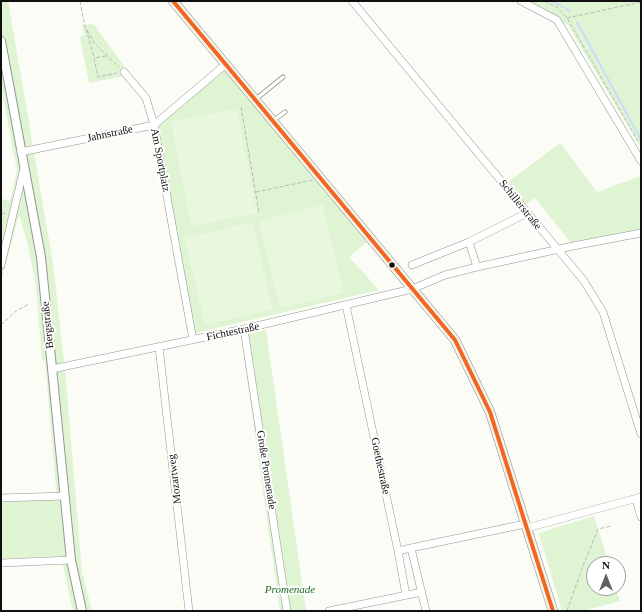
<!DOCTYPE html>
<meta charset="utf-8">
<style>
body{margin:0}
#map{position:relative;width:642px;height:612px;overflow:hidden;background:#fbfcf5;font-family:Georgia,serif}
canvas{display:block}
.frame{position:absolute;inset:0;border:2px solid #0f0f0f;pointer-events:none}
.north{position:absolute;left:586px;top:556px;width:40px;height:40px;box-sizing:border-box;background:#fff;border:1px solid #9f9f9f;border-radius:50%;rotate:0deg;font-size:11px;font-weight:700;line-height:16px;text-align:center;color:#0f0f0f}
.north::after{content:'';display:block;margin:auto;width:14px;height:18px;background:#626260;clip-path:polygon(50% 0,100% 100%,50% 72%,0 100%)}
</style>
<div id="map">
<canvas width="642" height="612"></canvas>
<div class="frame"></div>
<div class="north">N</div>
</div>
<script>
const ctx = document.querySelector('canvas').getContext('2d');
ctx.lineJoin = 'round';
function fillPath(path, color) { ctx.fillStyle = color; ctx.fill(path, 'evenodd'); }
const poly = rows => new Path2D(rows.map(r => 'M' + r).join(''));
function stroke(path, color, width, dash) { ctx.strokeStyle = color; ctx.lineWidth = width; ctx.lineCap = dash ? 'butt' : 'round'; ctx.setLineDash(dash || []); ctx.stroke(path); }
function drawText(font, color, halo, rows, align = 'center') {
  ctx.font = font + ' Georgia,serif'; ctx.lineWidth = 4; ctx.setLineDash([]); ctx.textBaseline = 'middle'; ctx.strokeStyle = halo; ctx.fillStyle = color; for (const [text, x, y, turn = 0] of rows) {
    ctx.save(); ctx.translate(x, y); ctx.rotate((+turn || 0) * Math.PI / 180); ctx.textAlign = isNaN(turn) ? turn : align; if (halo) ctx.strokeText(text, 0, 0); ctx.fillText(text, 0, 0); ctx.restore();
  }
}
fillPath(poly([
 [1,1,8,1,53,263,65,370,82,573,92,611,73,611,61,556,1,559,1,501,57,499,45,361,42,360,36,284,27,241,19,215,1,282,1,198,10,202,17,170,1,87],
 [526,1,641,1,641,148,568,25],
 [91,24,95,26,149,100,156,119,150,123,146,103,123,76,89,83,80,37,84,35,82,25],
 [224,69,367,242,349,257,379,290,195,333,157,126],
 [560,143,597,192,641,176,641,229,572,244,535,198,525,205,507,183],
 [266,330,306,611,280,611,241,336],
 [594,516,609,564,594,564,594,588,616,588,620,601,583,611,562,611,539,534,542,532]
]), '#def4d3');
fillPath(poly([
 [237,109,257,213,191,226,171,122],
 [323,205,344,293,280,308,259,221],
 [252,222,273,309,205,325,184,238]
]), '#e9f7de');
stroke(poly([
 [552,1,570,11],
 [577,22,641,140]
]), '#c9dcf8', 2);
const service = poly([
 [256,99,283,77],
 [274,120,285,112]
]);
const minor = poly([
 [352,1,584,281,603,312,641,434],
 [521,1,557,20,641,161],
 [124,72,146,98,154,125,193,340],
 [21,152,154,125,226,64],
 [469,242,527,213],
 [1,265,24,168],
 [412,265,469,242,477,267],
 [346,305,398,551,411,548,426,611],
 [244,329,287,611],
 [159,347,189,611],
 [52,369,244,329,412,289,445,275,477,267,573,246,641,233],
 [1,498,64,496],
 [636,499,641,517],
 [527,528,641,497],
 [411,548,525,524],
 [398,551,406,595],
 [1,563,71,560],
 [329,611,422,592]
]);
const tertiary = poly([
 [1,41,41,257,71,560,82,611]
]);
const secondary = poly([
 [173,1,455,340,490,412,553,611]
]);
stroke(service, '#959693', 5);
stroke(minor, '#959693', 8);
stroke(tertiary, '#959693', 10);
stroke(secondary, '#8c8c89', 10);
stroke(poly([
 [80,1,85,27,95,44,119,67],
 [544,1,557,7,567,18,638,141],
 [567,18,641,2],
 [86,29,94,57],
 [106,56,94,58,98,77,117,73],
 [241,107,259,213],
 [256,192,313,180],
 [1,214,6,213],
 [1,325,16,311,29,304],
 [567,611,583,566,598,529,611,526]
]), '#b9b9b8', 1, [4, 2]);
stroke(service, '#fefffe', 3.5);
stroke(minor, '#fefffe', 7);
stroke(tertiary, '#fefffe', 8);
stroke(secondary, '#f4f5eb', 9);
stroke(poly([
 [173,1,455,340,490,412,553,611]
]), '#f26522', 4);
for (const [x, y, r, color] of [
 [392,265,3.5,"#0f0f0f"]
]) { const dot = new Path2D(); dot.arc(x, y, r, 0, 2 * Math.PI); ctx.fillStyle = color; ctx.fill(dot); stroke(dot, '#fff', 1.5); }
drawText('11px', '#0f0f0f', '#fff', [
 ["Jahnstraße",110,134,-12],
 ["Am Sportplatz",160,160,79],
 ["Schillerstraße",520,205,51],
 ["Bergstraße",48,325,-96],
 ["Fichtestraße",233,332,-12],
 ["Goethestraße",380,466,78],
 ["Große Promenade",266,470,81],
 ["Mozartweg",175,479,-97]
]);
drawText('italic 11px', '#1b6c1d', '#fff', [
 ["Promenade",290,590]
]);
</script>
